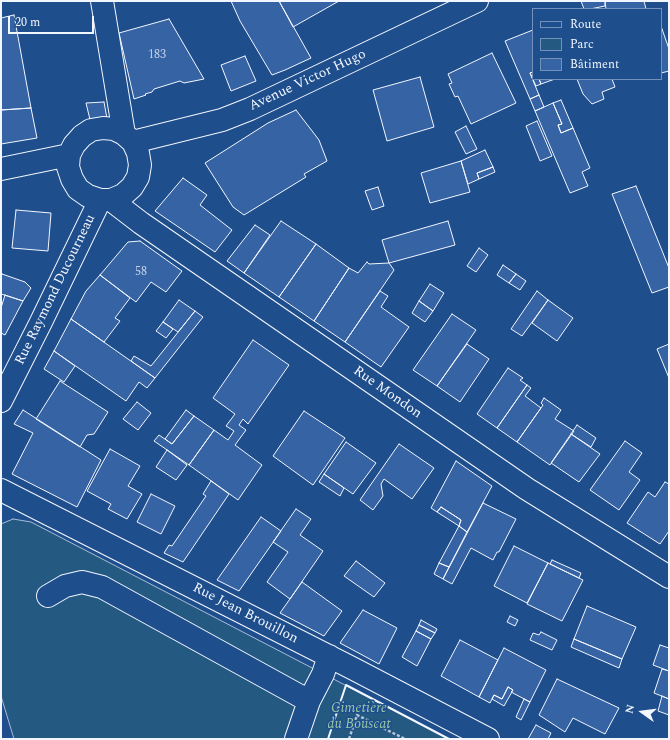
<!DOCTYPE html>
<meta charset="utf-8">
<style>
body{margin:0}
#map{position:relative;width:670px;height:740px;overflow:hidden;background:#1f4e8c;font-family:Spectral,serif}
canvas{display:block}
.frame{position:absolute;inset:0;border:2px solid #f2f6ff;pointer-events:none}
.legend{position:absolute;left:532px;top:8px;width:130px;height:72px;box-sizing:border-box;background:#1f4e8c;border:1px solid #7391ba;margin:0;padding:5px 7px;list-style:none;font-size:12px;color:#f2f6ff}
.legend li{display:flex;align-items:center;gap:8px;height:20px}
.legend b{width:20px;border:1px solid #7391ba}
.north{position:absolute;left:622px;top:692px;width:40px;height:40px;-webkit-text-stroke:3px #1f4e8c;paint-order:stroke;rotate:284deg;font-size:11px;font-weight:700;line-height:16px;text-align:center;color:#f2f6ff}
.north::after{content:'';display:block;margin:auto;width:14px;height:18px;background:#f2f6ff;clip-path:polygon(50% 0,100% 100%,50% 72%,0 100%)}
.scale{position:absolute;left:8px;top:16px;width:86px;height:18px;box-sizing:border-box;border:2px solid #f2f6ff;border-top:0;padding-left:5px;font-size:12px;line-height:14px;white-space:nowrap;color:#f2f6ff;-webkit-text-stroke:3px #1f4e8c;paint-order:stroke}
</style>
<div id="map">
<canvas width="670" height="740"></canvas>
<div class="frame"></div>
<ul class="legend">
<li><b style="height:5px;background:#1f4e8c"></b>Route</li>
<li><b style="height:11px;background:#245a82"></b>Parc</li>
<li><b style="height:11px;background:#3563a3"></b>Bâtiment</li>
</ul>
<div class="north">N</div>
<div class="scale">20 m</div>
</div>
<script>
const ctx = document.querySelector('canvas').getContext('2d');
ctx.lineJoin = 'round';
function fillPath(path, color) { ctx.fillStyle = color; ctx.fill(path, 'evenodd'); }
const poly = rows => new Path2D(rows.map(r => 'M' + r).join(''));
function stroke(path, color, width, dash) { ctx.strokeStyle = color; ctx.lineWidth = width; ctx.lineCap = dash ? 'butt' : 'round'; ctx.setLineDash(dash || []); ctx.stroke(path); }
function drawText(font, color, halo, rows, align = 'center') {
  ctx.font = font + ' Spectral,serif'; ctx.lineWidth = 3; ctx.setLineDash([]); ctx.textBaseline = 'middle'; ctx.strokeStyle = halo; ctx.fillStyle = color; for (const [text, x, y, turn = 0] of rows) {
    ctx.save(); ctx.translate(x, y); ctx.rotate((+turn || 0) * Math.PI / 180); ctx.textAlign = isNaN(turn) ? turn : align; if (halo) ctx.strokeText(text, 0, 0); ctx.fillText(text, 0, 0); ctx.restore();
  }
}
const green = poly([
 [13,519,31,522,449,739,14,739,1,696,1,524,13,519]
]);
fillPath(green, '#245a82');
stroke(green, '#a8bbd7', 1);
const building = poly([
 [231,1,279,1,311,58,285,70,272,75,240,21,231,1],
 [279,1,339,1,293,27,279,1],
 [581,1,605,1,605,6,590,9,584,9,581,1],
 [605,1,644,1,646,9,606,9,605,1],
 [14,15,31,108,1,110,1,18,14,15],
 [169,19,204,79,184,83,180,81,154,89,152,92,145,94,146,95,134,99,119,33,169,19],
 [661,26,669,49,669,71,661,73,661,26],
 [533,30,533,72,530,73,539,95,530,99,505,41,533,30],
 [492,53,516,103,471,124,458,96,455,97,449,84,452,83,448,74,492,53],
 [245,56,256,81,231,91,221,65,245,56],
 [533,72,533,79,539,79,541,84,536,86,530,73,533,72],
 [420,77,434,127,387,141,373,90,420,77],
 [539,79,555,79,541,84,539,79],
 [577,79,612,79,615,87,602,92,604,99,592,104,583,94,577,79],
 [539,95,544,107,535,111,530,99,539,95],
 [561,100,573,128,561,133,558,125,562,124,553,103,561,100],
 [104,102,108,124,92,128,86,103,104,102],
 [553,103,562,124,558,125,561,133,573,128,590,168,582,172,588,186,570,193,535,111,553,103],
 [31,108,37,138,1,144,1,110,31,108],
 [296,110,319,140,327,161,304,174,306,177,244,215,233,207,205,163,268,123,296,110],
 [537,121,552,156,540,161,526,126,537,121],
 [466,126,477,149,466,154,455,132,466,126],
 [485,150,493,167,477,173,479,179,468,184,461,161,485,150],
 [461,161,470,192,430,203,421,173,461,161],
 [493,167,495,172,479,179,477,173,493,167],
 [183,178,207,195,200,205,232,230,215,252,155,211,183,178],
 [636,186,669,268,669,287,652,293,612,194,636,186],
 [378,187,384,206,372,210,365,191,378,187],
 [16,210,51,213,48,251,12,248,16,210],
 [281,221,316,244,279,297,244,273,281,221],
 [448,221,455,245,389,263,382,240,448,221],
 [255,225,270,235,244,273,227,261,255,225],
 [140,241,182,271,166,292,151,282,136,302,100,275,128,242,140,241],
 [316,244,349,268,314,321,279,297,316,244],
 [479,248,488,255,476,272,467,266,479,248],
 [367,262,369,264,389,263,394,270,345,342,314,321,349,268,358,273,367,262],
 [503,265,516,274,509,283,497,275,503,265],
 [2,274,25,282,31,288,23,301,1,294,1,277,2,274],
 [516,274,526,281,520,290,509,283,516,274],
 [100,275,130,298,115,318,120,321,104,342,71,319,86,291,100,275],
 [430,284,444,293,433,311,419,301,430,284],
 [380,291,388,296,381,307,409,327,381,367,345,342,380,291],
 [537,291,548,300,522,336,511,329,537,291],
 [5,295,23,301,5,335,1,333,1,308,5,295],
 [179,300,195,311,178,332,163,322,179,300],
 [548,300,573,318,557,341,532,323,548,300],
 [419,301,433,311,425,322,412,313,419,301],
 [195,311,203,317,155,378,131,361,134,356,151,366,195,311],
 [452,314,476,330,437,386,413,370,452,314],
 [71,319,155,378,147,388,139,382,126,401,54,351,71,319],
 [163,322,173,329,166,338,156,331,163,322],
 [253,340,289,365,248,424,243,419,239,425,246,430,235,445,262,465,238,500,189,465,214,430,228,440,234,431,226,426,235,414,213,398,253,340],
 [467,344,489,359,460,402,437,386,467,344],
 [669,344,669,378,657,349,669,344],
 [54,351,75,366,64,382,44,369,54,351],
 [508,368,523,378,520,380,527,385,497,428,477,414,508,368],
 [60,381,108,412,94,434,87,435,80,447,36,419,60,381],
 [527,385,531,388,525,396,541,408,517,442,497,428,527,385],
 [544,398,561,410,555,419,574,431,550,465,517,442,543,405,541,403,544,398],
 [137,402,151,413,138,430,123,419,137,402],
 [23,410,101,460,77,507,12,474,33,433,14,424,23,410],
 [186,410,194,416,172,444,165,439,186,410],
 [304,411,345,438,313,485,273,456,304,411],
 [194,416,214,430,189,465,154,441,159,435,172,444,194,416],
 [577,425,596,438,591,447,571,434,577,425],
 [571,434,600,454,579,482,551,463,571,434],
 [625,441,642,453,629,472,640,480,619,510,590,490,625,441],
 [346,442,376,463,353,494,324,474,346,442],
 [399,444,434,468,412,499,384,479,381,484,383,496,373,510,360,500,399,444],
 [110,449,140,466,128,486,142,494,127,519,108,509,111,504,87,491,110,449],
 [167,450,187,465,176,480,156,467,167,450],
 [456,461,492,486,467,532,459,526,461,520,441,507,437,512,431,508,456,461],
 [324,474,344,488,340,496,319,482,324,474],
 [211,481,229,494,183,562,164,553,169,545,172,546,206,496,203,494,211,481],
 [665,482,669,484,669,531,660,544,627,523,648,492,655,497,665,482],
 [151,494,175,506,161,534,137,522,151,494],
 [483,503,516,519,499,552,497,552,493,560,471,548,452,584,443,579,483,503],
 [441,507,461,520,459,526,437,512,441,507],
 [296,509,311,519,300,535,323,551,290,599,267,582,288,552,273,542,296,509],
 [261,517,281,531,239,591,217,580,261,517],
 [459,526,467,532,449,567,439,563,459,526],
 [514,546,548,563,527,603,494,586,514,546],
 [552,560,581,573,579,578,550,564,552,560],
 [356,561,385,583,374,597,344,576,356,561],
 [439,563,449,567,443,579,434,574,439,563],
 [548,563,583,580,562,621,527,604,548,563],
 [302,582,342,611,324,636,280,613,302,582],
 [587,606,636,627,622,659,574,639,587,606],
 [363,610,397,628,379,664,340,643,363,610],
 [510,616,518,620,515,626,507,622,510,616],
 [421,620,437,629,435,633,419,625,421,620],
 [419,625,435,633,431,639,416,631,419,625],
 [416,631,431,639,417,666,402,657,416,631],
 [541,632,557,640,552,650,530,640,533,633,539,635,541,632],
 [574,639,622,659,619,668,571,647,574,639],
 [460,640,498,660,479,697,441,676,460,640],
 [660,645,669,648,669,671,653,665,660,645],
 [504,648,546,670,530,702,511,692,513,690,508,687,502,699,494,695,490,703,479,697,504,648],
 [662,669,669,671,669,699,654,693,662,669],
 [557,679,619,708,605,734,573,718,565,732,539,715,557,679],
 [508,687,513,690,504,706,492,699,494,695,502,699,508,687],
 [662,696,669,699,669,715,658,711,662,696],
 [524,699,530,702,521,720,516,717,524,699],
 [536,725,551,733,548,739,528,739,536,725]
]);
fillPath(building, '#3563a3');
stroke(building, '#f2f6ff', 1);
const minor = poly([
 [102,1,124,134,133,142,138,153,140,165,138,177,132,187,123,195,111,200,100,200,88,196,78,189,72,179,68,167,69,155,74,145,82,136,91,130,103,128,114,129,124,134],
 [133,142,222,120,250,109,477,1],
 [1,169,69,155],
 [111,200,141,223,527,489,669,577],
 [1,401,41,322,100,200],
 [1,490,352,668,488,739],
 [48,596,65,586,82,582,102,587,309,701],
 [296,739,309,701,323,674,329,656]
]);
stroke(minor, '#f2f6ff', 24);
stroke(poly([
 [349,739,357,715,405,739]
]), '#b3c4dc', 2.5, [3, 2]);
stroke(minor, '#1f4e8c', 22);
stroke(poly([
 [328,739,346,685,449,739]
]), '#f2f6ff', 2);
drawText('12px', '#c3d1e8', null, [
 ["183",157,56],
 ["58",141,273]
]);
drawText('14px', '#f2f6ff', '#1f4e8c', [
 ["Avenue Victor Hugo",308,81,-25],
 ["Rue Raymond Ducourneau",56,290,-64],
 ["Rue Mondon",387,393,35],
 ["Rue Jean Brouillon",245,614,27]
]);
drawText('italic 14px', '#97c8a6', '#1f4e8c', [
 ["Cimetière",359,709],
 ["du Bouscat",359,725]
]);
</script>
